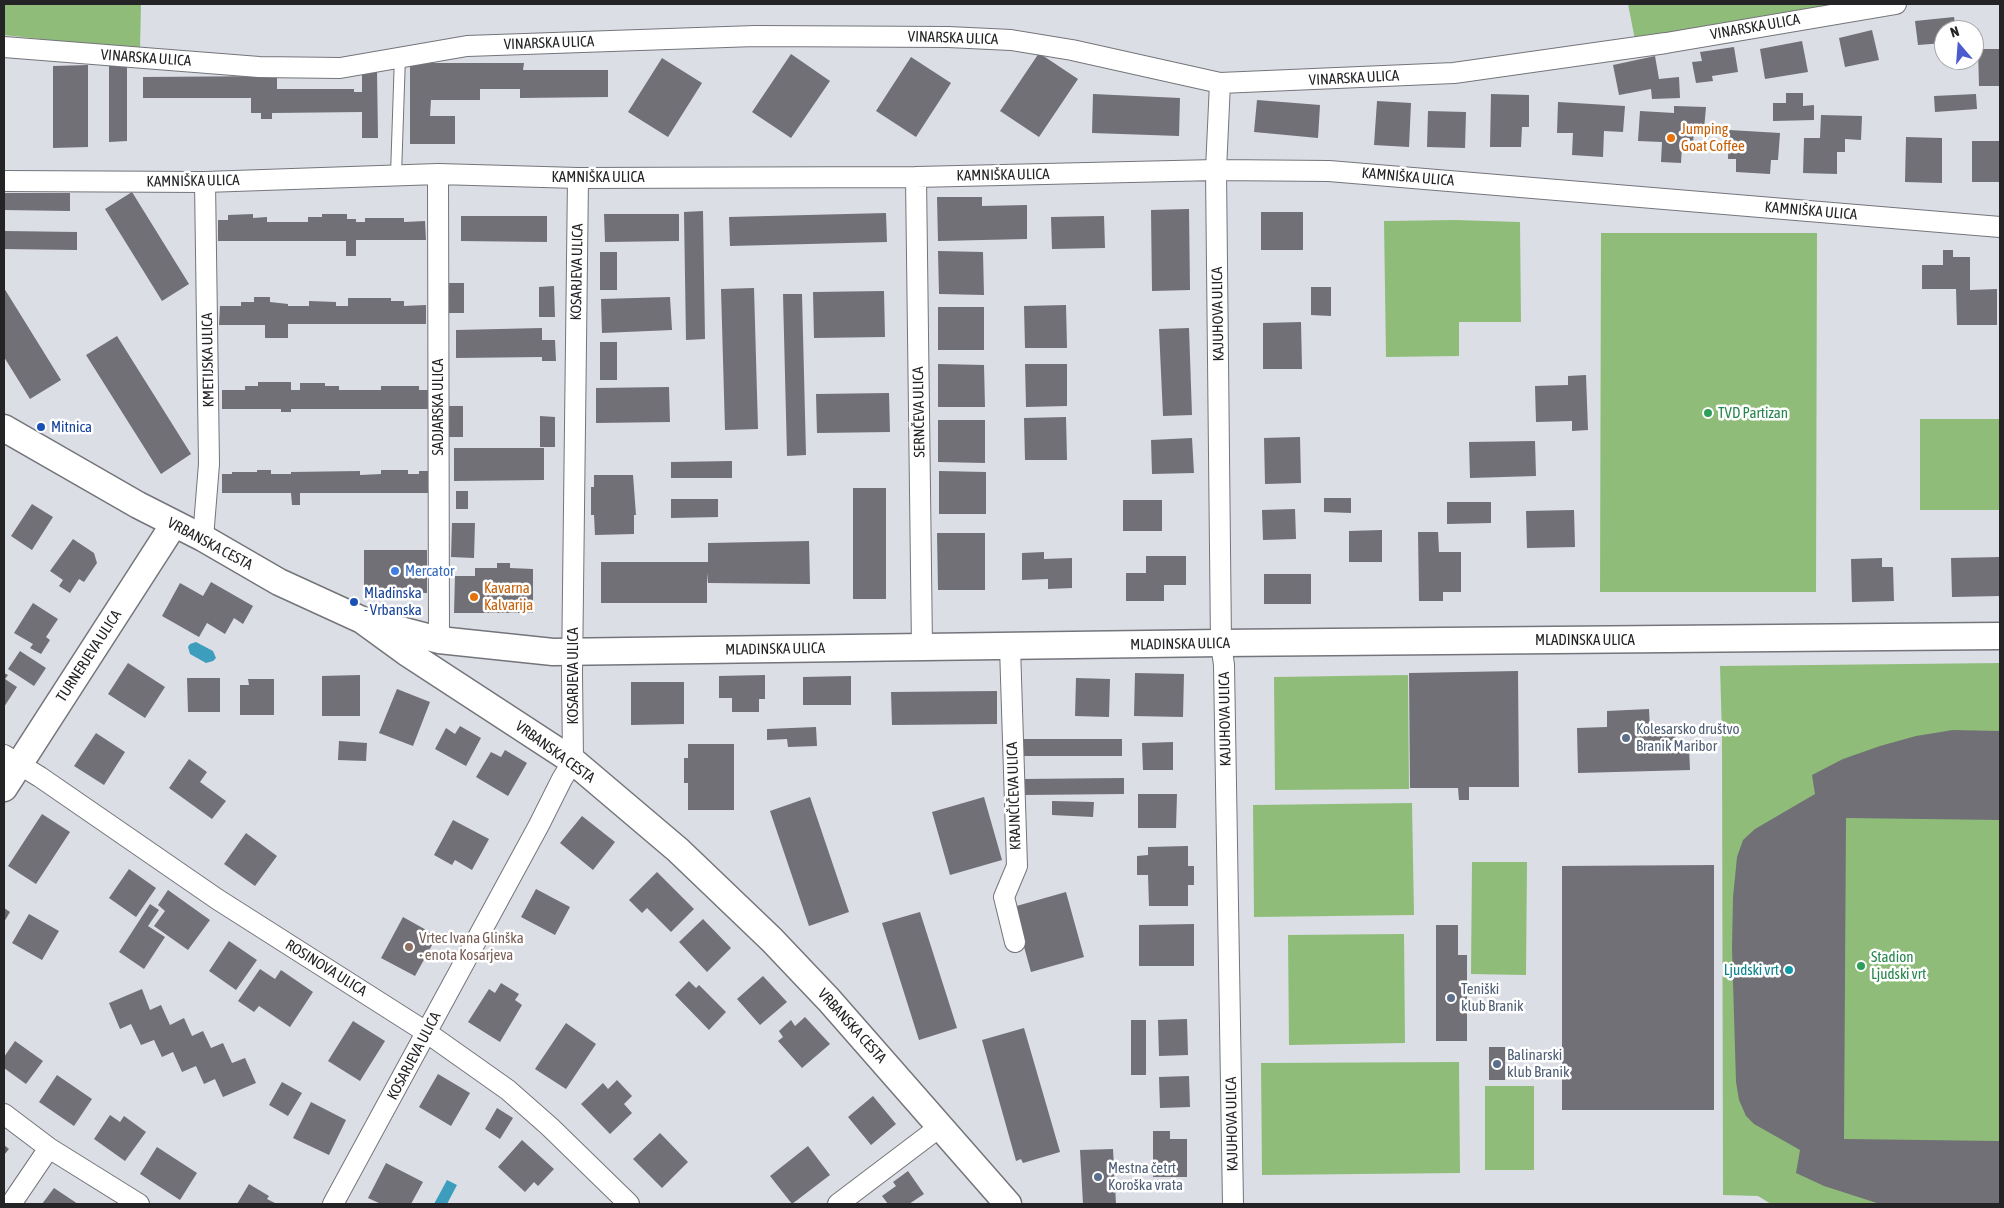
<!DOCTYPE html>
<meta charset="utf-8">
<style>
body{margin:0}
#map{position:relative;width:2004px;height:1208px;overflow:hidden;background:#dcdee5;font-family:"Asap Condensed",sans-serif}
canvas{display:block}
.frame{position:absolute;inset:0;border:5px solid #242427;pointer-events:none}
.north{position:absolute;left:1934px;top:20px;width:50px;height:50px;box-sizing:border-box;background:#fff;border:1px solid #a7a7a9;border-radius:50%;rotate:342deg;font-size:14px;font-weight:700;line-height:20px;text-align:center;color:#242427}
.north::after{content:'';display:block;margin:auto;width:18px;height:22px;background:#4a5bcf;clip-path:polygon(50% 0,100% 100%,50% 72%,0 100%)}
</style>
<div id="map">
<canvas width="2004" height="1208"></canvas>
<div class="frame"></div>
<div class="north">N</div>
</div>
<script>
const ctx = document.querySelector('canvas').getContext('2d');
ctx.lineJoin = 'round';
function fillPath(path, color) { ctx.fillStyle = color; ctx.fill(path, 'evenodd'); }
const poly = rows => new Path2D(rows.map(r => 'M' + r).join(''));
function stroke(path, color, width, dash) { ctx.strokeStyle = color; ctx.lineWidth = width; ctx.lineCap = dash ? 'butt' : 'round'; ctx.setLineDash(dash || []); ctx.stroke(path); }
function drawText(font, color, halo, rows, align = 'center') {
  ctx.font = font + ' "Asap Condensed",sans-serif'; ctx.lineWidth = 5; ctx.setLineDash([]); ctx.textBaseline = 'middle'; ctx.strokeStyle = halo; ctx.fillStyle = color; for (const [text, x, y, turn = 0] of rows) {
    ctx.save(); ctx.translate(x, y); ctx.rotate((+turn || 0) * Math.PI / 180); ctx.textAlign = isNaN(turn) ? turn : align; if (halo) ctx.strokeText(text, 0, 0); ctx.fillText(text, 0, 0); ctx.restore();
  }
}
fillPath(poly([
 [4,4,141,4,140,50,4,35],
 [1628,4,1860,4,1636,45],
 [1456,220,1520,222,1521,322,1459,322,1459,356,1386,357,1384,221],
 [1601,233,1817,233,1816,592,1600,592],
 [1920,419,2000,419,2000,510,1920,510],
 [2000,663,2000,1204,1771,1204,1758,1196,1723,1195,1722,736,1720,666],
 [1408,675,1409,789,1275,790,1274,677],
 [1412,803,1414,915,1254,917,1253,805],
 [1472,862,1527,862,1526,975,1471,974],
 [1404,934,1405,1043,1289,1045,1288,935],
 [1459,1062,1460,1173,1262,1175,1261,1063],
 [1485,1086,1534,1086,1534,1170,1485,1170]
]), '#8fbd79');
fillPath(poly([
 [196,642,213,651,216,658,213,661,206,663,190,654,188,647,190,644],
 [447,1180,457,1185,447,1204,434,1204]
]), '#3d9dbd');
fillPath(poly([
 [1954,17,1956,30,1944,30,1944,43,1918,45,1915,21],
 [1872,30,1879,60,1845,67,1839,38],
 [1802,41,1808,72,1765,79,1760,49],
 [1734,47,1738,72,1712,76,1713,81,1696,83,1692,62,1702,61,1700,52],
 [1978,49,2000,49,2000,86,1979,86],
 [1039,53,1078,79,1039,137,1000,111],
 [791,54,830,81,791,138,752,112],
 [1655,56,1659,79,1679,77,1680,98,1652,99,1651,89,1619,95,1613,65],
 [911,57,951,83,916,137,876,111],
 [662,58,702,83,668,137,628,112],
 [410,63,524,63,523,70,608,70,608,97,520,98,520,89,480,89,480,100,431,100,430,116,455,116,455,144,410,144],
 [88,65,88,147,53,148,53,66],
 [127,65,127,141,109,142,109,66],
 [377,71,378,138,362,138,362,112,272,113,272,119,261,119,261,113,251,113,251,98,143,98,143,77,277,76,277,89,354,89,354,92,362,92,362,72],
 [1786,93,1803,93,1803,106,1814,105,1814,120,1773,121,1773,103,1786,103],
 [1093,94,1180,98,1179,136,1092,133],
 [1491,94,1529,95,1529,127,1522,127,1521,147,1490,147],
 [1976,94,1977,109,1935,112,1934,96],
 [1257,100,1320,105,1318,138,1254,132],
 [1377,101,1411,103,1409,147,1374,145],
 [1558,102,1625,106,1623,132,1604,131,1603,157,1572,155,1573,133,1557,133],
 [1674,106,1706,107,1704,129,1694,129,1693,145,1682,145,1681,163,1661,162,1662,142,1638,141,1640,111,1674,113],
 [1428,111,1466,112,1465,148,1427,147],
 [1821,115,1862,116,1861,140,1845,139,1845,152,1837,152,1837,174,1803,173,1804,138,1820,138],
 [1729,130,1780,133,1778,160,1771,160,1770,174,1736,172,1736,159,1728,159],
 [1906,137,1942,138,1942,183,1905,182],
 [1972,141,2000,141,2000,182,1972,182],
 [132,192,189,284,162,301,105,209],
 [4,193,70,193,70,211,4,210],
 [937,197,982,197,982,206,1027,205,1027,239,938,241],
 [1189,209,1190,290,1152,291,1151,210],
 [703,211,705,339,686,340,684,212],
 [1261,212,1303,212,1303,250,1261,250],
 [886,213,887,242,730,246,729,217],
 [253,214,253,218,267,217,267,222,308,222,308,217,322,217,322,214,347,214,347,219,356,219,356,222,365,222,365,218,404,218,404,222,425,221,426,240,356,240,356,256,346,256,346,241,218,241,218,220,228,220,228,215],
 [604,214,679,214,679,241,605,242],
 [461,216,547,216,547,242,461,241],
 [1104,216,1105,248,1052,249,1051,217],
 [4,231,77,232,77,250,4,249],
 [1943,250,1953,250,1953,257,1970,257,1970,290,1997,289,1997,325,1957,325,1956,289,1922,289,1922,265,1943,265],
 [938,251,983,252,984,295,939,294],
 [600,252,617,252,617,290,600,290],
 [447,283,464,283,464,313,447,313],
 [554,286,555,317,539,317,539,287],
 [1311,287,1331,287,1331,316,1311,315],
 [4,288,61,380,30,399,4,357],
 [754,288,758,429,725,430,721,289],
 [884,291,885,337,814,338,813,292],
 [783,294,802,294,806,455,787,456],
 [254,297,270,297,270,302,288,304,288,306,309,306,309,301,336,302,336,306,348,306,348,298,391,298,391,301,404,301,404,306,426,305,426,324,288,324,288,338,265,338,265,325,219,325,220,306,241,306,241,302,254,302],
 [670,297,672,330,602,333,601,299],
 [1066,305,1067,348,1025,348,1024,306],
 [938,307,984,307,984,350,938,350],
 [1301,322,1302,369,1263,369,1263,323],
 [542,328,542,340,555,340,556,361,542,361,542,357,456,358,456,330],
 [1189,328,1192,415,1163,416,1159,329],
 [117,336,191,454,161,474,86,355],
 [600,342,617,342,617,380,600,380],
 [938,364,984,365,985,407,938,407],
 [1025,364,1067,364,1067,406,1026,407],
 [1586,375,1588,430,1572,431,1572,421,1536,422,1535,386,1568,385,1568,376],
 [258,382,291,382,291,390,300,390,300,383,325,383,325,386,339,386,339,390,381,390,381,386,419,386,419,390,429,390,429,409,291,409,291,412,281,412,281,409,222,409,222,390,245,390,245,386,258,386],
 [669,387,670,422,596,423,596,388],
 [889,393,890,432,817,433,816,394],
 [447,406,463,406,463,437,447,437],
 [540,416,555,417,555,447,540,447],
 [1066,417,1067,460,1025,460,1024,418],
 [938,420,985,420,985,463,938,462],
 [1300,437,1301,483,1265,484,1264,438],
 [1192,438,1194,473,1152,474,1151,440],
 [1535,441,1536,476,1470,478,1469,442],
 [454,448,544,448,544,480,454,481],
 [732,461,732,478,671,478,671,462],
 [257,470,271,470,271,474,291,474,291,472,360,471,360,475,381,474,381,470,408,470,408,474,419,474,419,471,429,471,429,493,300,493,300,505,292,505,291,493,222,493,222,474,232,474,232,472,257,472],
 [939,471,986,472,986,514,939,514],
 [594,475,633,475,636,515,634,515,634,534,595,535,594,515,591,515,591,487,594,487],
 [853,488,886,488,886,599,853,599],
 [456,491,468,491,468,509,456,509],
 [1324,498,1351,498,1351,513,1324,512],
 [671,499,718,499,718,517,671,518],
 [1123,500,1162,500,1162,531,1123,531],
 [1447,502,1491,502,1491,523,1447,524],
 [32,504,53,517,32,550,11,536],
 [1295,509,1296,539,1263,540,1262,510],
 [1574,510,1575,547,1527,548,1526,511],
 [452,523,475,523,474,558,451,557],
 [1382,530,1382,562,1349,562,1349,531],
 [1418,532,1438,532,1439,552,1461,552,1461,592,1443,592,1443,601,1419,601],
 [937,533,985,533,985,590,938,590],
 [73,539,94,553,97,563,84,582,79,579,70,593,59,586,63,580,50,571],
 [809,541,810,584,708,583,707,573,707,603,601,603,601,562,708,562,708,543],
 [364,550,427,550,427,593,364,592],
 [1044,552,1044,559,1072,558,1072,588,1048,589,1048,579,1022,580,1022,553],
 [1146,556,1186,556,1186,585,1164,585,1164,601,1126,601,1126,573,1146,573],
 [2000,557,2000,596,1952,597,1951,558],
 [1882,558,1882,567,1893,567,1894,601,1852,602,1851,559],
 [497,563,510,563,510,568,533,569,533,613,454,613,455,576,475,576,475,568,497,568],
 [1264,574,1311,574,1311,604,1264,604],
 [211,582,253,606,243,624,234,618,225,634,207,623,199,637,162,616,180,583,203,596],
 [33,603,58,619,46,637,50,640,41,654,30,648,33,644,14,633],
 [20,651,46,668,34,686,8,669],
 [128,663,165,687,145,718,108,694],
 [1518,671,1519,787,1469,787,1469,800,1459,800,1458,788,1410,788,1409,673],
 [4,673,8,675,5,679,17,687,4,707],
 [1135,673,1184,674,1183,717,1134,716],
 [360,675,360,716,322,716,322,676],
 [765,675,765,699,759,699,759,712,732,712,732,698,719,698,719,676],
 [851,676,851,705,803,705,803,677],
 [187,678,220,678,220,712,188,712],
 [1076,678,1110,679,1109,717,1075,716],
 [248,679,274,679,274,715,240,715,240,685,249,685],
 [631,682,684,682,684,724,631,725],
 [397,689,430,702,413,746,379,733],
 [997,691,997,724,892,725,891,692],
 [1649,709,1650,729,1675,728,1676,747,1689,746,1690,770,1578,773,1577,728,1607,727,1607,711],
 [460,726,481,738,466,766,435,749,446,728,455,734],
 [816,727,817,746,788,747,787,739,767,740,767,729],
 [1953,730,2000,731,2000,820,1846,818,1844,1139,2000,1141,2000,1204,1880,1204,1824,1186,1796,1173,1800,1150,1754,1124,1746,1116,1739,1100,1736,1082,1732,948,1733,897,1737,857,1743,840,1755,829,1815,794,1812,775,1843,759,1880,746,1916,736],
 [96,733,125,752,104,785,74,766],
 [1024,739,1122,739,1122,756,1024,756],
 [339,741,367,743,366,761,338,760],
 [1173,742,1173,770,1143,770,1142,743],
 [688,744,734,744,734,810,688,810,688,783,684,783,684,758,688,758],
 [505,750,527,763,508,796,476,777,491,752,501,757],
 [189,759,207,772,200,782,226,801,212,819,169,788],
 [1124,778,1124,794,1023,795,1023,779],
 [1138,794,1177,794,1176,828,1138,828],
 [810,797,849,912,809,926,770,811],
 [984,797,1002,860,950,875,932,812],
 [1052,801,1094,802,1093,817,1052,815],
 [42,814,70,832,36,884,8,866],
 [582,816,615,842,593,870,560,843],
 [453,820,489,839,472,870,455,860,452,865,434,855],
 [246,833,277,856,255,886,224,864],
 [1188,846,1188,866,1194,866,1194,885,1188,885,1188,906,1149,906,1148,875,1137,875,1137,856,1148,855,1148,847],
 [1714,865,1714,1110,1562,1110,1562,866],
 [129,869,156,888,136,917,109,898],
 [657,872,694,909,671,932,647,908,642,913,629,900],
 [536,889,570,907,555,935,521,917],
 [168,890,210,920,188,950,154,926,165,911,158,905],
 [1066,892,1084,957,1031,972,1013,907],
 [150,904,159,910,148,926,165,937,144,969,119,952],
 [4,908,10,912,4,922],
 [920,912,957,1028,919,1040,882,923],
 [29,914,59,931,42,960,12,943],
 [403,917,437,936,415,976,381,958],
 [703,919,731,948,707,972,679,942],
 [1194,924,1194,966,1139,966,1139,925],
 [1436,925,1458,925,1458,955,1467,955,1467,1041,1436,1041],
 [229,941,257,960,236,990,209,971],
 [260,969,275,979,281,970,313,992,290,1027,259,1006,254,1012,238,1001],
 [763,976,787,1002,760,1025,737,999],
 [689,981,696,988,699,985,726,1012,709,1030,675,995],
 [501,983,519,994,515,1000,522,1005,500,1042,468,1022,489,989,495,993],
 [142,989,150,1010,161,1005,170,1025,184,1018,192,1036,203,1031,211,1048,223,1043,232,1063,245,1058,256,1083,223,1097,215,1079,204,1084,196,1066,182,1072,173,1052,162,1057,154,1040,141,1045,131,1024,120,1029,109,1003],
 [805,1017,830,1044,802,1068,778,1041,783,1037,779,1031,791,1020,795,1026],
 [1187,1019,1188,1055,1159,1056,1158,1020],
 [1131,1020,1146,1020,1146,1075,1131,1075],
 [353,1021,385,1041,360,1081,328,1061],
 [566,1023,596,1044,566,1089,535,1069],
 [1024,1028,1060,1152,1023,1163,1021,1159,1016,1161,982,1040],
 [15,1041,43,1061,26,1084,4,1068,4,1057],
 [1489,1047,1505,1047,1505,1080,1489,1080],
 [438,1074,470,1093,451,1126,419,1107],
 [57,1075,92,1099,74,1126,39,1102],
 [1189,1076,1190,1107,1160,1108,1159,1077],
 [617,1080,632,1096,624,1104,632,1113,610,1134,581,1104,603,1083,608,1089],
 [282,1082,302,1093,288,1116,269,1105],
 [873,1096,896,1124,871,1145,848,1117],
 [311,1102,346,1120,329,1155,293,1138],
 [497,1108,513,1118,500,1139,485,1129],
 [110,1115,120,1122,124,1116,146,1132,125,1161,94,1139],
 [1153,1131,1170,1131,1170,1139,1187,1139,1187,1177,1153,1177],
 [660,1133,688,1162,662,1188,633,1159],
 [522,1140,554,1169,538,1186,534,1182,525,1192,498,1167],
 [4,1145,9,1149,4,1155],
 [808,1146,830,1175,792,1204,770,1176],
 [157,1147,197,1173,180,1200,140,1174],
 [1113,1149,1116,1204,1083,1204,1080,1150],
 [386,1163,423,1182,411,1204,381,1204,368,1198],
 [908,1171,924,1194,909,1204,888,1204,882,1196,896,1186,893,1182],
 [249,1184,269,1196,267,1199,277,1204,237,1204],
 [54,1188,78,1204,42,1204]
]), '#707076');
const service = poly([
 [396,175,400,56]
]);
const minor = poly([
 [4,47,259,67,340,68,467,46,755,36,948,37,1011,40,1072,50,1220,83,1454,73,1666,43,1896,4],
 [1220,83,1216,170,1221,643,1224,665,1233,1204],
 [438,174,439,640],
 [916,177,922,647],
 [4,181,205,182,438,174,578,178,916,177,1216,170,1329,171,2000,227],
 [203,538,209,464,205,182],
 [1010,647,1017,866,1004,897,1015,942],
 [4,755,40,777,217,899,426,1032,508,1090,550,1127,629,1204],
 [4,1114,49,1148,139,1204],
 [11,1204,49,1148],
 [333,1204,539,825,562,779,573,761,572,672,578,178],
 [838,1204,941,1126]
]);
const tertiary = poly([
 [4,428,138,505,203,538,279,582,362,620,406,652,573,761,678,850,772,940,829,1000,1008,1204],
 [362,620,439,640,553,652,1221,643,2000,636],
 [4,788,174,524]
]);
stroke(service, '#74757b', 12);
stroke(minor, '#74757b', 22);
stroke(tertiary, '#74757b', 29);
stroke(service, '#fff', 10);
stroke(minor, '#fff', 20);
stroke(tertiary, '#fff', 26);
for (const [x, y, r, color] of [
 [1671,138,5,"#e8710a"],
 [1708,413,5,"#2e9e5b"],
 [41,427,5,"#1a4fb4"],
 [395,571,5,"#3f7fe0"],
 [474,597,5,"#e8710a"],
 [354,602,5,"#1a4fb4"],
 [1626,738,5,"#5c6f8a"],
 [409,947,5,"#8d6e63"],
 [1861,966,5,"#2e9e5b"],
 [1789,970,5,"#0f9aa8"],
 [1451,998,5,"#5c6f8a"],
 [1497,1064,5,"#5c6f8a"],
 [1098,1177,5,"#5c6f8a"]
]) { const dot = new Path2D(); dot.arc(x, y, r, 0, 2 * Math.PI); ctx.fillStyle = color; ctx.fill(dot); stroke(dot, '#fff', 2); }
drawText('15px', '#242427', '#fff', [
 ["VINARSKA ULICA",1755,27,-10],
 ["VINARSKA ULICA",953,38,2],
 ["VINARSKA ULICA",549,43,-2],
 ["VINARSKA ULICA",146,58,4],
 ["VINARSKA ULICA",1354,78,-3],
 ["KAMNIŠKA ULICA",1003,175,-1],
 ["KAMNIŠKA ULICA",598,177],
 ["KAMNIŠKA ULICA",1408,177,5],
 ["KAMNIŠKA ULICA",193,181,-1],
 ["KAMNIŠKA ULICA",1811,211,5],
 ["KOSARJEVA ULICA",577,272,-89],
 ["KAJUHOVA ULICA",1218,314,-91],
 ["KMETIJSKA ULICA",208,360,-91],
 ["SADJARSKA ULICA",438,407,-90],
 ["SERNČEVA ULICA",919,412,-91],
 ["VRBANSKA CESTA",210,544,28],
 ["MLADINSKA ULICA",1585,640],
 ["MLADINSKA ULICA",1180,644,-1],
 ["MLADINSKA ULICA",775,649,-1],
 ["TURNERJEVA ULICA",89,656,-57],
 ["KOSARJEVA ULICA",573,676,-90],
 ["KAJUHOVA ULICA",1225,719,-91],
 ["VRBANSKA CESTA",555,752,36],
 ["KRAJNČIČEVA ULICA",1014,796,-92],
 ["ROSINOVA ULICA",326,968,32],
 ["VRBANSKA CESTA",852,1026,48],
 ["KOSARJEVA ULICA",414,1056,-62],
 ["KAJUHOVA ULICA",1232,1124,-91]
]);
drawText('15px', '#c56008', '#fff', [
 ["Jumping",1681,129],
 ["Goat Coffee",1681,146],
 ["Kavarna",484,588],
 ["Kalvarija",484,605]
], 'left');
drawText('15px', '#27864d', '#fff', [
 ["TVD Partizan",1718,413],
 ["Stadion",1871,957],
 ["Ljudski vrt",1871,974]
], 'left');
drawText('15px', '#164399', '#fff', [
 ["Mitnica",51,427],
 ["Mladinska",364,593],
 ["- Vrbanska",364,610]
], 'left');
drawText('15px', '#366cbe', '#fff', [
 ["Mercator",405,571]
], 'left');
drawText('15px', '#4e5e75', '#fff', [
 ["Kolesarsko društvo",1636,729],
 ["Branik Maribor",1636,746],
 ["Teniški",1461,989],
 ["klub Branik",1461,1006],
 ["Balinarski",1507,1055],
 ["klub Branik",1507,1072],
 ["Mestna četrt",1108,1168],
 ["Koroška vrata",1108,1185]
], 'left');
drawText('15px', '#785e54', '#fff', [
 ["Vrtec Ivana Glinška",419,938],
 ["- enota Kosarjeva",419,955]
], 'left');
drawText('15px', '#0d838f', '#fff', [
 ["Ljudski vrt",1779,970]
], 'right');
</script>
